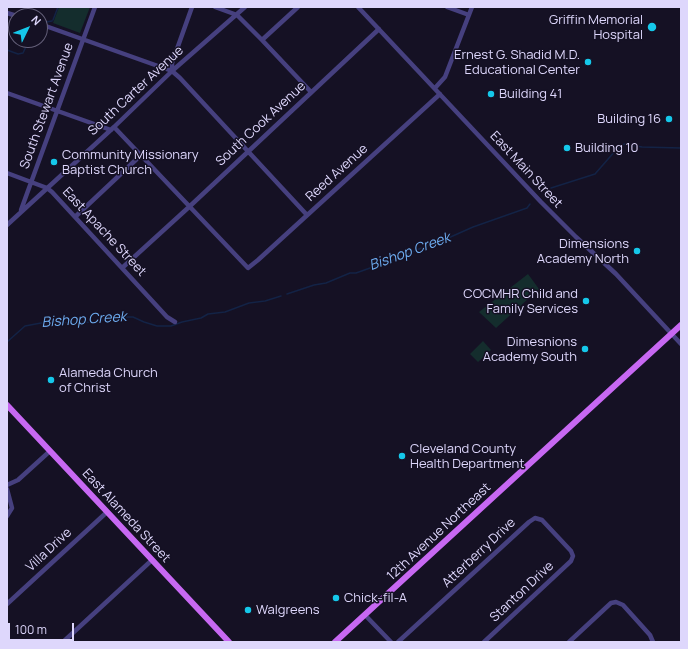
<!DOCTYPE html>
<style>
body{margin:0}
#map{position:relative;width:688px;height:649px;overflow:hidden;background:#151124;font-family:Manrope,sans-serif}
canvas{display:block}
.frame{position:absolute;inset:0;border:8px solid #ded7fc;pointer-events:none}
.north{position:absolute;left:8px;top:8px;width:40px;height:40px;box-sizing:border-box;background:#151124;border:1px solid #65607a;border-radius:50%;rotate:47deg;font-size:11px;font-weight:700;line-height:16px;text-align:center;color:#ded7fc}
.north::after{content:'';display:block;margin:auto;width:14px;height:18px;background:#15c8ea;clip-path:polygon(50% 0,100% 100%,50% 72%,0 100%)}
.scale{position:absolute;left:8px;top:623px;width:66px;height:18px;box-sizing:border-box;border:2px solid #ded7fc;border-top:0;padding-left:5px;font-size:12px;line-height:14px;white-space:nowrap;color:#ded7fc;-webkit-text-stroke:3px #151124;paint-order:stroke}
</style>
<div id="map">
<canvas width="688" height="649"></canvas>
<div class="frame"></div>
<div class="north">N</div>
<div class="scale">100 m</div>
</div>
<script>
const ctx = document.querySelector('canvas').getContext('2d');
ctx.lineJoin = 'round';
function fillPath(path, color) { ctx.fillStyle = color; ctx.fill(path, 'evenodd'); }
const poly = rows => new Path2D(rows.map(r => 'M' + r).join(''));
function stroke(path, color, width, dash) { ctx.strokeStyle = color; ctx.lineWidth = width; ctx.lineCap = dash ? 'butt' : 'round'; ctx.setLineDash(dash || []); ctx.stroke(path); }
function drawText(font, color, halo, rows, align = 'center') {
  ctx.font = font + ' Manrope,sans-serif'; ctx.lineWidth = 3; ctx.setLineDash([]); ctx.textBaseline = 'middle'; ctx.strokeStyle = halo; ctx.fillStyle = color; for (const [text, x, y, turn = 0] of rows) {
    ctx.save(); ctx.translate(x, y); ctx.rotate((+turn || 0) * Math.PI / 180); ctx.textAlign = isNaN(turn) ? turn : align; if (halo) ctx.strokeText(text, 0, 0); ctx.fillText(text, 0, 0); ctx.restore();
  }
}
fillPath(poly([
 [59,7,90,7,80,33,53,23],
 [528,274,539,289,496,328,479,312],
 [483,341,491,350,478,362,470,354]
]), '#142d2d');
stroke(poly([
 [235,7,236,7],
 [53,20,58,7],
 [46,22,52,21],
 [40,30,43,29],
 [7,50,18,54,23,53,29,40],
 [551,188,595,174,616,150,624,144,642,147,681,148],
 [287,294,314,285,326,283,350,273,356,273,401,257,426,246,432,246,443,240,446,239,473,227,527,208,530,204],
 [7,342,25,326,41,323,93,322,117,317,133,317,144,322,157,326,171,326,182,322,201,318,208,314,225,312,249,303,265,301,281,296]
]), '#132346', 1.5);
stroke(poly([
 [215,7,237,15,262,40,311,92],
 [358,7,541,202,576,237,616,274,681,344],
 [447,7,469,15],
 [7,13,17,16],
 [40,24,172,71,180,78,307,215],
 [262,40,298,7],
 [172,71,172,63,192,7],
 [435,88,445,77,472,7],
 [7,93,111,130],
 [114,127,248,268,258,260,440,94],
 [7,173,47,188,52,192,167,317,175,322],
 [21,210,95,7],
 [75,217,141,155],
 [7,225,114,127,172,71,245,7],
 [122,268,189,207,379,29],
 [7,485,18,480,50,451],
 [7,489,12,508,7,516],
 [7,604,107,512],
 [365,615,391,642],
 [63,642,152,560],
 [398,642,529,522,535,518,542,520,571,551,573,556,571,561,484,642],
 [569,642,611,603,616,602,623,605,650,635,653,642]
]), '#46407f', 4.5);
stroke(poly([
 [7,405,229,642],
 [335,642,681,325]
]), '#c768f2', 6);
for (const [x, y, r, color] of [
 [652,27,5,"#15c8ea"],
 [588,62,4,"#15c8ea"],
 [491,94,4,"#15c8ea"],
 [669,119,4,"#15c8ea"],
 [567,148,4,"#15c8ea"],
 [54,162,4,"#15c8ea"],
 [637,251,4,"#15c8ea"],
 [586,301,4,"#15c8ea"],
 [585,349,4,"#15c8ea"],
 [51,380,4,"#15c8ea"],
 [402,456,4,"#15c8ea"],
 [336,598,4,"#15c8ea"],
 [248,610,4,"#15c8ea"]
]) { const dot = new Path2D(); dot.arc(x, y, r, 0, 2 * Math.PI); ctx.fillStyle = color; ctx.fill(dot); stroke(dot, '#151124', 1.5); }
drawText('13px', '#ded7fc', '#151124', [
 ["Griffin Memorial",643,20,"right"],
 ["Hospital",643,35,"right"],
 ["Ernest G. Shadid M.D.",580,55,"right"],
 ["Educational Center",580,70,"right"],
 ["Building 41",499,94],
 ["Building 16",661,119,"right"],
 ["Building 10",575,148],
 ["Community Missionary",62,155],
 ["Baptist Church",62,170],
 ["Dimensions",629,244,"right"],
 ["Academy North",629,259,"right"],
 ["COCMHR Child and",578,294,"right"],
 ["Family Services",578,309,"right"],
 ["Dimesnions",577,342,"right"],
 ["Academy South",577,357,"right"],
 ["Alameda Church",59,373],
 ["of Christ",59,388],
 ["Cleveland County",410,449],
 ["Health Department",410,464],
 ["Chick-fil-A",344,598],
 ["Walgreens",256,610]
], 'left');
drawText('13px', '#ded7fc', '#151124', [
 ["South Carter Avenue",136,91,-43],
 ["South Stewart Avenue",47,106,-70],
 ["South Cook Avenue",261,124,-43],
 ["East Main Street",526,170,47],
 ["Reed Avenue",337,173,-42],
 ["East Apache Street",104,232,47],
 ["East Alameda Street",126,516,47],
 ["12th Avenue Northeast",439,532,-43],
 ["Villa Drive",49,550,-43],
 ["Atterberry Drive",479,553,-43],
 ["Stanton Drive",522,592,-43]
]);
drawText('italic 14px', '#6eadf2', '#151124', [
 ["Bishop Creek",410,252,-20],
 ["Bishop Creek",84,320,-4]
]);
</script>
